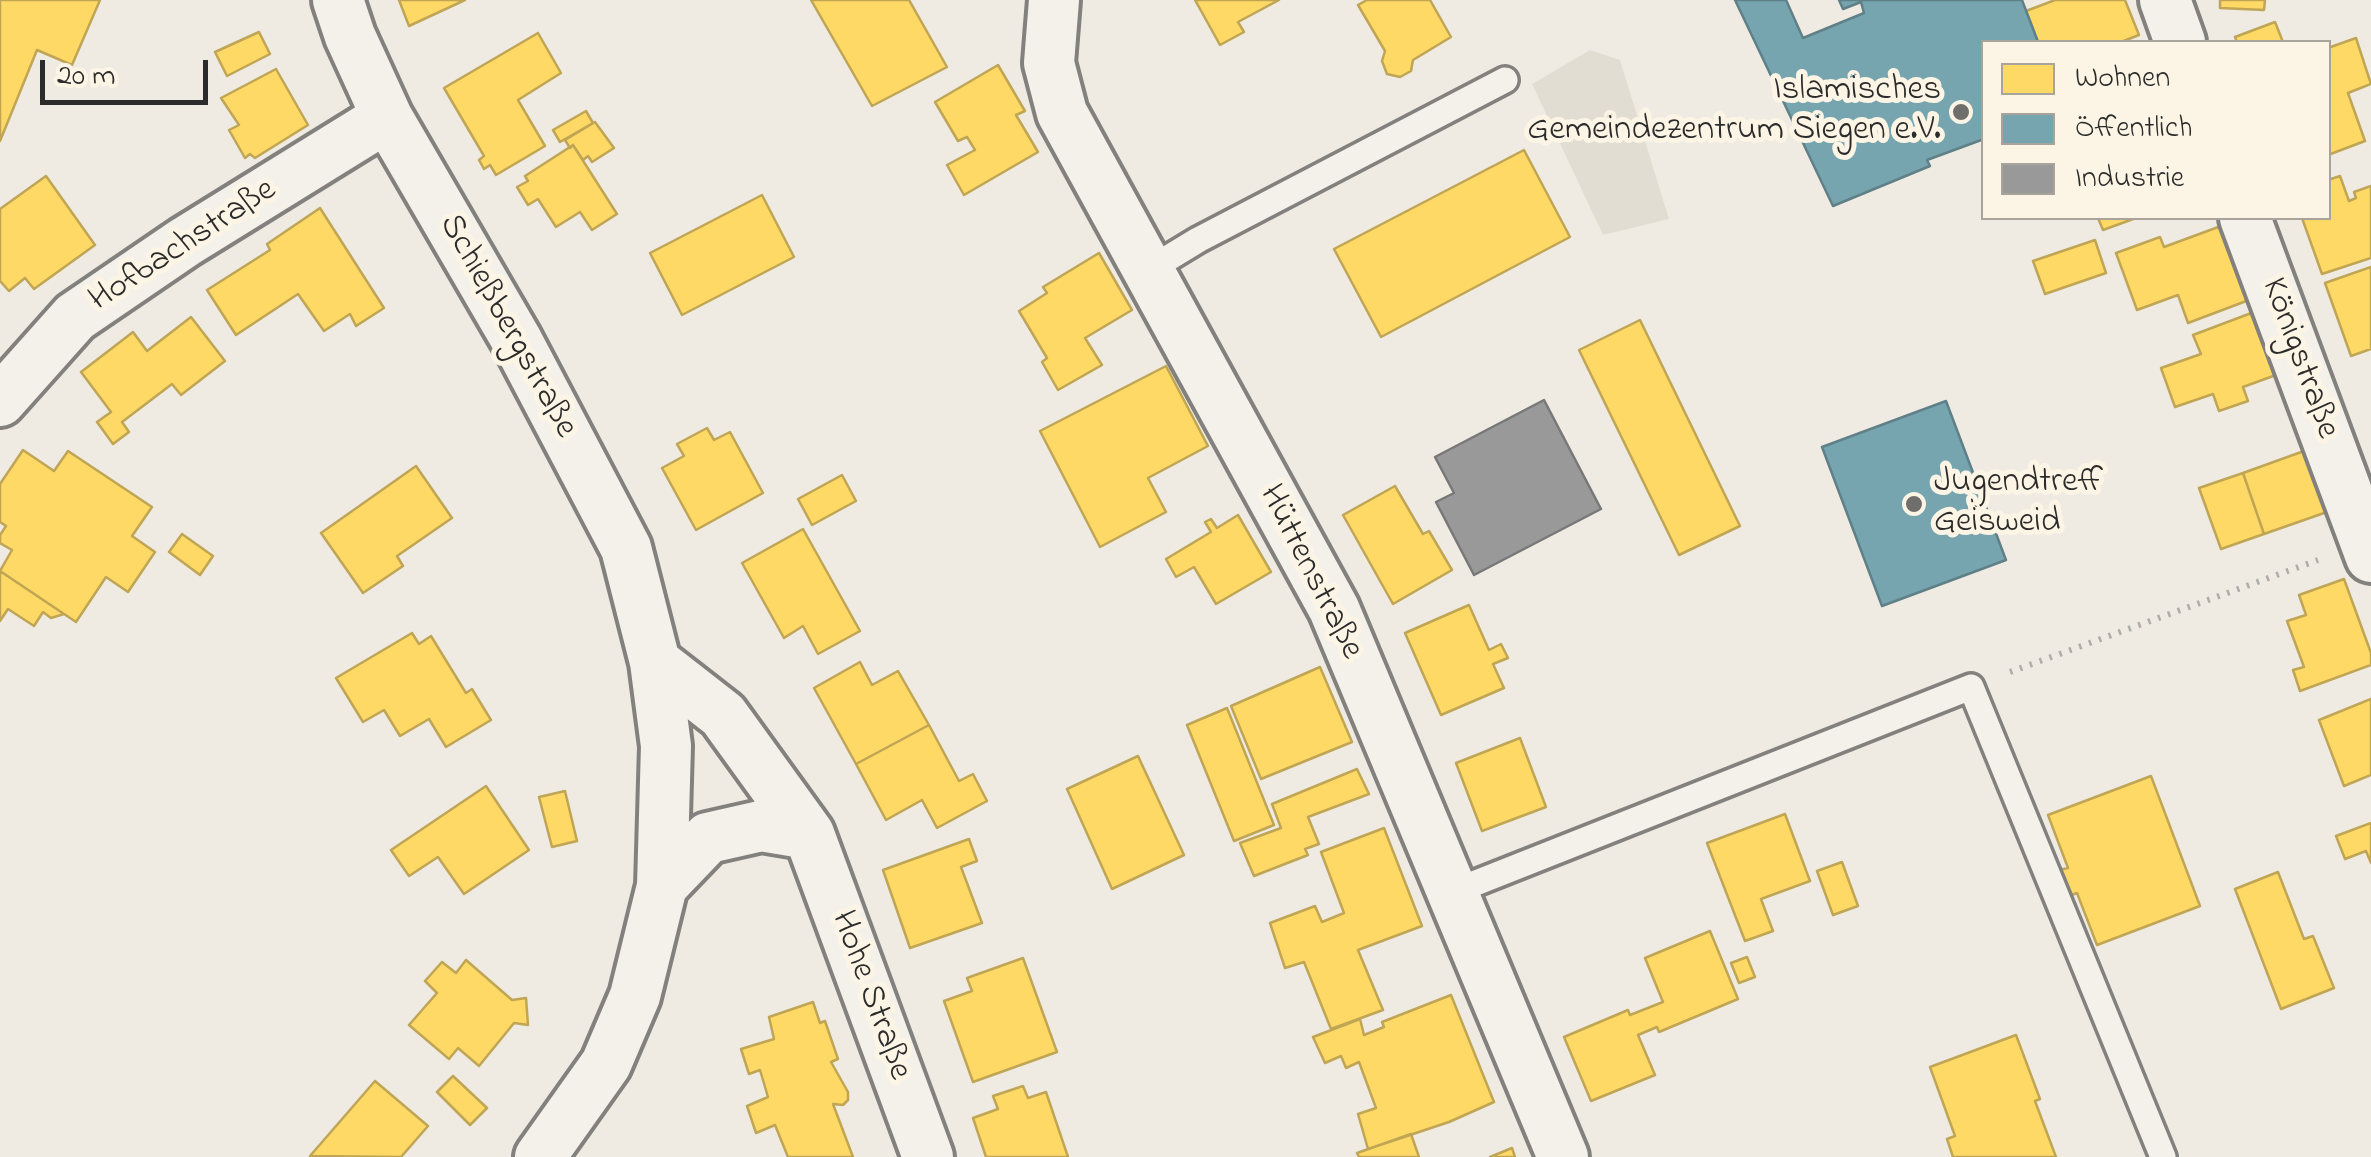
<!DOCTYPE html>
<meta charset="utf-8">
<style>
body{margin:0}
#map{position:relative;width:2371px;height:1157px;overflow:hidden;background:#efebe3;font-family:"Indie Flower",sans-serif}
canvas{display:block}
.legend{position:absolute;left:1981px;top:40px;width:350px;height:180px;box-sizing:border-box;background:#fcf5e5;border:2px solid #a8a49b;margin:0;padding:12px 18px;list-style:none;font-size:30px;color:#2b2b2b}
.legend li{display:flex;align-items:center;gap:20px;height:50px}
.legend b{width:50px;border:2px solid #a8a49b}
.scale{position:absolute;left:40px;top:60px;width:168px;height:45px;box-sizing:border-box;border:5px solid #2b2b2b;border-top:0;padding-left:12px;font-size:30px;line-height:35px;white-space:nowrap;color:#2b2b2b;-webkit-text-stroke:8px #fcf5e5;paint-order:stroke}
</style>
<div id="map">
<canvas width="2371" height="1157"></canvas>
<ul class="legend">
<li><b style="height:28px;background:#ffd966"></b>Wohnen</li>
<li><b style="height:28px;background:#76a5af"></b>Öffentlich</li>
<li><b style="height:28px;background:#999"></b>Industrie</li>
</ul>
<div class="scale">20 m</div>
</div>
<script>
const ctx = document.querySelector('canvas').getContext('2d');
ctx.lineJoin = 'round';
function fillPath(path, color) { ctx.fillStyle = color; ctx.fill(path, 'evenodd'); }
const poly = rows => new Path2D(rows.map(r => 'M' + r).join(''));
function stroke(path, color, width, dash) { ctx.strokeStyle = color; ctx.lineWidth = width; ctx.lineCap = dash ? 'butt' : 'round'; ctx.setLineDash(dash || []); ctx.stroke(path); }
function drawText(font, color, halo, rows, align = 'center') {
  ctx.font = font + ' "Indie Flower",sans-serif'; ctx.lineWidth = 10; ctx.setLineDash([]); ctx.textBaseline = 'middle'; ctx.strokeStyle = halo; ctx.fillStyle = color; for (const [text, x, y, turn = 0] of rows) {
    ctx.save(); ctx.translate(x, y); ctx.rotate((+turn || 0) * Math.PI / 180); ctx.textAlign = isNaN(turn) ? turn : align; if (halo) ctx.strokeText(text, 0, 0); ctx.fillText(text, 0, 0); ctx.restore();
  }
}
fillPath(poly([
 [1590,50,1620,60,1669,219,1603,235,1532,84]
]), '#e1ddd2');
const homes = poly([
 [0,0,100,0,72,65,37,50,0,141,0,0],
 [399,0,465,0,409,26,399,0],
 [811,0,909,0,947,67,872,106,811,0],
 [1195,0,1279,0,1238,22,1244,32,1220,45,1195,0],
 [1367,0,1430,0,1451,37,1413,60,1411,71,1400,77,1387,74,1382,61,1385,51,1358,5,1367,0],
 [2055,0,2125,0,2139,35,2121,42,2038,42,2026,11,2055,0],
 [2220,0,2265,0,2264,10,2220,8,2220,0],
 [2275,22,2283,42,2237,42,2235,37,2275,22],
 [259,32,270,54,227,76,215,52,259,32],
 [538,33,561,73,518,100,545,146,496,175,490,165,484,169,479,160,484,156,444,88,538,33],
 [2356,38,2371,84,2348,93,2365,141,2328,155,2328,48,2356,38],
 [998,65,1025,111,1016,115,1038,152,964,195,947,165,975,150,967,137,958,141,935,102,998,65],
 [276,69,308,125,255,158,250,154,245,158,229,130,239,125,221,98,276,69],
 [586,111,593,123,560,142,553,130,586,111],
 [595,122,614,148,592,162,588,156,583,160,573,145,570,148,565,140,595,122],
 [573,145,617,214,592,230,580,212,556,227,538,199,528,205,517,187,528,181,525,176,573,145],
 [1524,150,1570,237,1381,337,1334,249,1524,150],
 [46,176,95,245,34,289,25,278,9,291,0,281,0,209,46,176],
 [2340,176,2349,201,2356,198,2354,192,2371,186,2371,258,2322,274,2302,218,2328,218,2328,180,2340,176],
 [762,195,794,257,682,315,650,253,762,195],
 [320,208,384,308,356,326,350,314,324,331,298,294,236,335,207,290,270,250,267,244,320,208],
 [2098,218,2136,218,2103,230,2098,218],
 [2221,226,2249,300,2188,323,2178,295,2137,310,2116,253,2160,237,2164,247,2221,226],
 [2095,240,2106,273,2045,294,2033,261,2095,240],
 [1099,253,1132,310,1085,338,1102,365,1058,390,1042,362,1047,358,1019,311,1047,293,1043,287,1099,253],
 [2371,267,2371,349,2351,356,2325,283,2371,267],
 [2254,312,2276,375,2243,387,2248,401,2219,411,2213,394,2175,407,2161,368,2201,354,2193,335,2254,312],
 [191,317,225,361,181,395,172,384,122,422,129,432,113,444,97,422,111,412,81,372,133,332,147,351,191,317],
 [1640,320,1740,526,1679,555,1579,350,1640,320],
 [1166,366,1208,446,1148,478,1166,512,1100,547,1040,431,1166,366],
 [707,428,714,440,730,432,763,493,696,530,662,468,684,456,677,444,707,428],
 [23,450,54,471,68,451,152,507,132,536,155,552,128,592,106,577,76,622,0,571,12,550,0,543,0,535,6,526,0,522,0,484,23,450],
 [2304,451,2327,512,2264,534,2243,473,2304,451],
 [416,466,452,518,397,556,403,566,363,593,321,533,416,466],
 [2243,473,2264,534,2221,549,2199,488,2243,473],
 [842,475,856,501,812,525,798,499,842,475],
 [1395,486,1423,534,1429,531,1452,570,1393,604,1343,515,1395,486],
 [1238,515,1271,572,1216,604,1194,567,1176,577,1166,559,1211,532,1205,522,1211,519,1217,528,1238,515],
 [803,529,860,631,818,654,803,626,784,638,742,563,803,529],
 [182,534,213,556,200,575,169,552,182,534],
 [0,571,64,614,51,618,43,612,34,626,8,609,0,621,0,571],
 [2344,579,2371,653,2371,665,2300,691,2293,670,2304,667,2287,621,2306,615,2299,595,2344,579],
 [1469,605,1489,650,1501,644,1508,658,1493,664,1504,688,1441,715,1405,633,1469,605],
 [412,633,419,644,431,636,466,693,472,689,491,720,446,747,429,719,400,736,384,710,363,722,336,678,412,633],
 [860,662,872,685,898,671,929,725,856,764,814,688,860,662],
 [1320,667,1352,742,1261,779,1231,706,1320,667],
 [2371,699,2371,775,2344,786,2319,720,2371,699],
 [1227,708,1274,825,1234,841,1187,725,1227,708],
 [929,725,959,781,973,774,987,801,937,828,922,800,886,820,856,764,929,725],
 [1520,738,1546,807,1482,831,1456,763,1520,738],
 [1138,756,1184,855,1112,889,1067,789,1138,756],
 [1357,769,1369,794,1308,817,1319,844,1305,849,1308,855,1254,876,1240,843,1281,828,1272,804,1357,769],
 [2151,776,2200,906,2097,945,2077,893,2069,896,2059,870,2068,868,2048,815,2151,776],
 [486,786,529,850,464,894,438,857,409,876,391,850,486,786],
 [565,791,577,841,552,847,539,797,565,791],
 [1785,814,1810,881,1761,899,1773,931,1745,941,1707,843,1785,814],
 [2371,823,2371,863,2366,851,2345,859,2336,836,2371,823],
 [1384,828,1422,926,1358,950,1383,1010,1331,1029,1304,962,1285,968,1270,923,1315,906,1322,922,1344,913,1321,852,1384,828],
 [969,839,977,861,961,867,982,923,910,948,883,870,969,839],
 [1842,862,1858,906,1833,915,1817,871,1842,862],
 [2278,872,2304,939,2313,936,2334,988,2281,1009,2235,889,2278,872],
 [1710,931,1738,999,1659,1032,1657,1027,1638,1035,1655,1075,1591,1101,1564,1037,1628,1010,1630,1015,1663,1002,1645,958,1710,931],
 [1747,957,1755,977,1739,983,1731,963,1747,957],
 [1023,958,1057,1052,973,1082,944,1001,972,991,967,978,1023,958],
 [466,960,512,1000,526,998,528,1025,514,1023,479,1066,458,1048,449,1059,409,1025,437,993,425,981,442,962,456,973,466,960],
 [1451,995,1494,1102,1449,1122,1368,1149,1358,1114,1376,1108,1359,1062,1346,1068,1341,1056,1325,1063,1313,1037,1360,1019,1364,1035,1384,1027,1382,1022,1451,995],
 [813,1002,820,1023,825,1021,838,1059,831,1062,848,1092,848,1100,843,1105,833,1104,853,1157,788,1157,775,1125,756,1133,747,1106,768,1097,760,1070,749,1074,741,1049,774,1039,769,1017,813,1002],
 [2016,1035,2040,1099,2035,1101,2056,1157,1953,1157,1947,1139,1955,1136,1930,1067,2016,1035],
 [453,1076,487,1108,470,1125,437,1092,453,1076],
 [375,1081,428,1126,401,1157,310,1156,375,1081],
 [1023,1086,1028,1098,1046,1092,1068,1157,986,1157,973,1118,998,1109,993,1096,1023,1086],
 [1411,1134,1419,1157,1359,1157,1357,1153,1411,1134],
 [1512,1148,1515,1157,1490,1157,1512,1148]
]);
fillPath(homes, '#ffd966');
stroke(homes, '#bfa554', 2.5);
const public = poly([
 [1735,0,1786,0,1803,38,1864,13,1861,2,1843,9,1839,0,2022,0,2038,42,1984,42,1984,139,1927,160,1930,166,1833,206,1735,0],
 [1946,401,2006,560,1882,606,1822,447,1946,401]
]);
fillPath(public, '#76a5af');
stroke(public, '#608087', 2.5);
const industry = poly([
 [1544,400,1601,509,1474,575,1436,502,1454,493,1435,457,1544,400]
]);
fillPath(industry, '#999');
stroke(industry, '#787878', 2.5);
const service = poly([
 [1147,271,1198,240,1505,80],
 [1453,892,1971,687,2163,1157]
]);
const minor = poly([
 [338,0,350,36,387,117,516,339,626,548,655,662,666,746,662,886,635,996,606,1064,540,1157],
 [1054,0,1049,63,1062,113,1334,609,1563,1157],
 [2165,0,2180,42],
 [2245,218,2371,557],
 [0,401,75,317,185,242,387,117],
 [655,662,723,715,809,834,928,1157],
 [662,886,708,838,761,826,809,834]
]);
stroke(service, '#83817e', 32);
stroke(minor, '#83817e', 58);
stroke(poly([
 [2010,672,2318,560]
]), '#afada9', 6, [2.5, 8]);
stroke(service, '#f4f1eb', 25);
stroke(minor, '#f4f1eb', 50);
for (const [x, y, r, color] of [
 [1961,112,10,"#706e6b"],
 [1914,504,10,"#706e6b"]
]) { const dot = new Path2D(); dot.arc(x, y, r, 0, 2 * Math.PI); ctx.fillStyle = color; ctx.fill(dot); stroke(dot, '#fcf5e5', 4); }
drawText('35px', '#2b2b2b', '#fcf5e5', [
 ["Islamisches",1941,92],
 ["Gemeindezentrum Siegen e.V.",1941,132],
 ["Jugendtreff",1934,484,"left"],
 ["Geisweid",1934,524,"left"]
], 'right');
drawText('35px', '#2b2b2b', '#fcf5e5', [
 ["Hofbachstraße",184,247,-33],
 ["Schießbergstraße",506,327,61],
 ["Königstraße",2298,359,70],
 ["Hüttenstraße",1309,573,63],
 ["Hohe Straße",869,996,70]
]);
</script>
